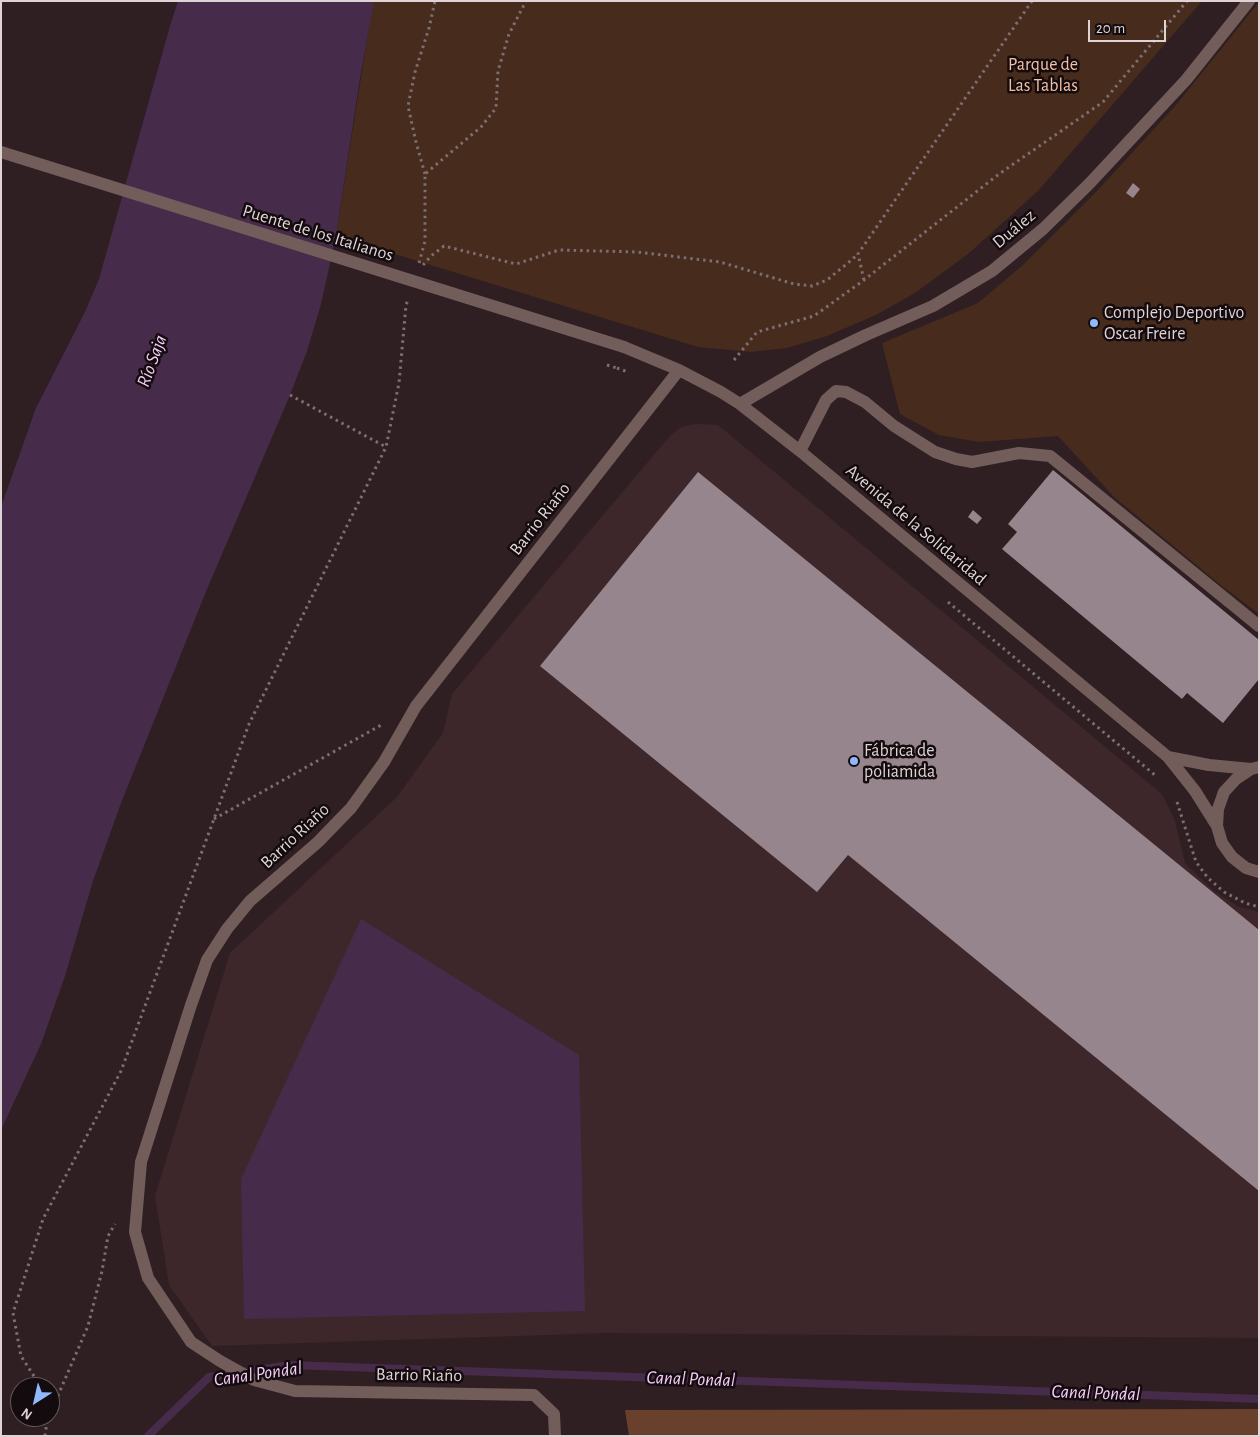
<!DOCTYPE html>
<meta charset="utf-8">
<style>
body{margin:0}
#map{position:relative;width:1260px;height:1437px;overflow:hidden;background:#2f1f23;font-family:"Alegreya Sans",sans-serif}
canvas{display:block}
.frame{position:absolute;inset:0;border:2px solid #dfd3d5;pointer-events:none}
.north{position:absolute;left:10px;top:1377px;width:50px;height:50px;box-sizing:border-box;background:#130b0d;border:1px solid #655b5d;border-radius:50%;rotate:215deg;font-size:14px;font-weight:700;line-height:20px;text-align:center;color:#dfd3d5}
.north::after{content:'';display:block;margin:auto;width:18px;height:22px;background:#90b8fd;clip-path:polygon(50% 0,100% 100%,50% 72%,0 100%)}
.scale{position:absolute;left:1088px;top:20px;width:78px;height:22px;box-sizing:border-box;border:2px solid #dfd3d5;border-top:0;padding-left:6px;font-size:15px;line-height:18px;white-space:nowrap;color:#dfd3d5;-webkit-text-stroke:4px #130b0d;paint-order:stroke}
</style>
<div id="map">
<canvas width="1260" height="1437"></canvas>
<div class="frame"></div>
<div class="north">N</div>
<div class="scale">20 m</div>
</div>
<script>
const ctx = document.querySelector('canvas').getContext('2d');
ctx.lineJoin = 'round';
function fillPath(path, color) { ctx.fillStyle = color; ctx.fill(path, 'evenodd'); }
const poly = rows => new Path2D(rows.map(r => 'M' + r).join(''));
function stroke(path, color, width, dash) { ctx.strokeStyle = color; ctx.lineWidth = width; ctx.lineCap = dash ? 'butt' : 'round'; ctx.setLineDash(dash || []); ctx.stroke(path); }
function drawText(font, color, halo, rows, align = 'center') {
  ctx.font = font + ' "Alegreya Sans",sans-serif'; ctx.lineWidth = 5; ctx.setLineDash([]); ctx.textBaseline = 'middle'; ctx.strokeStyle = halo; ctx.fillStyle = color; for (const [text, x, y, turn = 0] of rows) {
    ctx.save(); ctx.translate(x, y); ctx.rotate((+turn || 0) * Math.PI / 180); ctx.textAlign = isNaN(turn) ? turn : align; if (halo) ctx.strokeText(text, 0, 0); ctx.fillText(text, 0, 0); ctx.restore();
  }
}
fillPath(poly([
 [696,424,718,425,1162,794,1175,821,1185,863,1214,891,1237,906,1259,912,1259,1338,606,1333,212,1346,169,1285,155,1196,230,953,397,797,443,733,452,694,669,437,681,427]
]), '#3e272b');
fillPath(poly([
 [373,1,1202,1,1038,191,968,254,915,293,876,315,827,336,787,348,751,352,698,347,336,236],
 [1259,2,1259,614,1222,586,1114,497,1058,436,979,442,939,435,900,414,882,343,978,303,1024,264,1096,192,1176,105]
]), '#472b1d');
fillPath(poly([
 [1259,1409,1259,1436,629,1436,625,1410]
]), '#68402b');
fillPath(poly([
 [178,1,374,1,360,78,336,236,321,304,307,351,290,395,207,589,121,803,93,881,65,976,41,1044,1,1130,1,507,36,408,85,312,99,279,170,26],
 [361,919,579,1055,585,1311,244,1319,241,1179]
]), '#472b4a');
stroke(poly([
 [148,1436,209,1377,290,1365,1259,1399]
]), '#472b4a', 8);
fillPath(poly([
 [1133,183,1140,189,1133,198,1126,193],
 [1053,470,1259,640,1259,679,1223,723,1187,693,1182,699,1002,549,1017,532,1008,524],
 [698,472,1259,930,1259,1191,848,855,817,892,540,666],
 [973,510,982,518,977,524,968,517]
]), '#97858e');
stroke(poly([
 [425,174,416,142,408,106,415,72,429,28,435,1],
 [419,263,425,241,425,174,481,127,496,108,498,71,509,34,526,1],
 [423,265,431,256,444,246,516,264,559,250,637,252,720,262,794,284,812,286,827,280,848,263,858,254],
 [864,280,858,254,1032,1],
 [734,360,757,332,814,316,864,280,999,174,1103,102,1187,1],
 [617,368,628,372],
 [290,395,386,447],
 [948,602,1156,776],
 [1177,802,1196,862,1208,878,1224,892,1245,903,1259,907],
 [214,819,383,724],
 [41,1387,21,1356,13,1313,43,1219,121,1071,249,724,386,447,399,383,406,305,408,300],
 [50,1414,88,1326,102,1271,108,1236,115,1224],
 [45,1436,47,1421,49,1417]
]), '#7d6e72', 3, [2.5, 4]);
stroke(poly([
 [624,347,679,370,721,392,740,404,800,451,1168,757,1195,791,1217,826],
 [740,404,820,357,866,335,933,306,992,271,1043,229,1089,184,1186,80,1249,1],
 [800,451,826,400,836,391,846,392,865,402,894,426,935,452,956,459,972,462,1019,453,1050,456,1259,626],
 [1168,757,1209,765,1251,769],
 [1259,767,1251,769,1236,779,1224,792,1218,809,1217,826,1222,843,1232,857,1246,868,1259,872],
 [555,1436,554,1414,534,1395,295,1391,254,1380,220,1361,191,1342,148,1278,135,1232,141,1162,191,1005,207,960,227,929,250,901,318,842,351,808,384,762,416,706,679,370]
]), '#735d5a', 12);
stroke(poly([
 [607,365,617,368]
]), '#7d6e72', 3, [2.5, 4]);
stroke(poly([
 [1,152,624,347]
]), '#735d5a', 12);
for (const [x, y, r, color] of [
 [1094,323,5,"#90b8fd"],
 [854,761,5,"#90b8fd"]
]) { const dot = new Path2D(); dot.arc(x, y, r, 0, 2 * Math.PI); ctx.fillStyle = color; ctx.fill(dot); stroke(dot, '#130b0d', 2); }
drawText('18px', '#f8c0a3', '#130b0d', [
 ["Parque de",1043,65],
 ["Las Tablas",1043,86]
]);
drawText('18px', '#dfd3d5', '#130b0d', [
 ["Duález",1014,229,-40],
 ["Puente de los Italianos",318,233,17],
 ["Barrio Riaño",540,519,-52],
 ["Avenida de la Solidaridad",916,525,40],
 ["Barrio Riaño",295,836,-43],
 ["Barrio Riaño",419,1375,1]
]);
drawText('18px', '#dfd3d5', '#130b0d', [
 ["Complejo Deportivo",1104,313],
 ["Oscar Freire",1104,334],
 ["Fábrica de",864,751],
 ["poliamida",864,772]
], 'left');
drawText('italic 19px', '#f7cdfa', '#130b0d', [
 ["Río Saja",152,361,-70],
 ["Canal Pondal",258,1374,-8],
 ["Canal Pondal",691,1379,2],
 ["Canal Pondal",1096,1393,2]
]);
</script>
